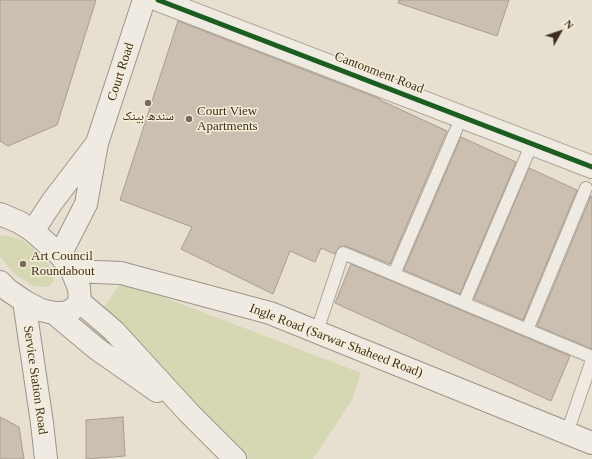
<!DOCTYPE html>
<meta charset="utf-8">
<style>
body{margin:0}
#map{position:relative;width:592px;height:459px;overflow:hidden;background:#e7e0d1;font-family:"Times New Roman",serif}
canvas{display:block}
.north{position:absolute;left:540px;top:12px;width:40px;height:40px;-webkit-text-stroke:3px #f7eed8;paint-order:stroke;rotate:50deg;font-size:11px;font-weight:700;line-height:16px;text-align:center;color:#3d2e20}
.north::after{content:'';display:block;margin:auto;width:14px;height:18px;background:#3d2e20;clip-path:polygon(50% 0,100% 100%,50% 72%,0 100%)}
</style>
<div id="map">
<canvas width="592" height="459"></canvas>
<div class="north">N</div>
</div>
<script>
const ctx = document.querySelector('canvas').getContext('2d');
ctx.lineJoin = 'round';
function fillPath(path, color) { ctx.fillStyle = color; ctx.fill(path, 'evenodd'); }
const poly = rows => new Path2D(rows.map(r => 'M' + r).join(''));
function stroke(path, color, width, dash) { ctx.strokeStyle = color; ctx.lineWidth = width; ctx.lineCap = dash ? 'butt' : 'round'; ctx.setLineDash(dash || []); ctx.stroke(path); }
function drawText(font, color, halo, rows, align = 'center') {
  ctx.font = font + ' "Times New Roman","Noto Naskh Arabic",serif'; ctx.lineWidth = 3; ctx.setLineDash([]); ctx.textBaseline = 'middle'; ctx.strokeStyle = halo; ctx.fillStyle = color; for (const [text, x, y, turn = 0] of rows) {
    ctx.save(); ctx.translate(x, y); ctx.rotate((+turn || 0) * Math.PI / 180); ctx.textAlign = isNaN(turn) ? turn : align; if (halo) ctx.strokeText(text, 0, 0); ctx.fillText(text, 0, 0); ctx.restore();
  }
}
fillPath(poly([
 [4,235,22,240,29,245,43,257,49,265,53,274,53,282,50,285,46,287,33,286,16,275,10,269,0,256,0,236],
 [122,281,361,373,352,400,313,459,230,459,89,329]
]), '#d6d7b3');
const building = poly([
 [0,0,96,0,57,125,8,146,0,141,0,0],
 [399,0,509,0,497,36,398,3,399,0],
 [178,21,380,99,380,100,447,131,390,264,345,246,339,247,335,254,321,248,315,262,290,251,273,294,181,249,192,227,120,200,178,21],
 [461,137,516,162,460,294,404,270,461,137],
 [529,168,577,190,523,320,474,299,529,168],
 [591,196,592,197,592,349,537,326,591,196],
 [351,264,570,356,551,401,335,303,351,264],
 [0,417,19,427,24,459,0,459,0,417],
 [123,417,125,456,86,459,86,420,123,417]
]);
fillPath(building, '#cbbfb2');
stroke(building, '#a89c90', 1);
const service = poly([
 [394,274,456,130],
 [464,303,527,155],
 [527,330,586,188],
 [317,331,343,253,592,357],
 [567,433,592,360]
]);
const minor = poly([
 [158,0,592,167]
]);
const secondary = poly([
 [0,214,19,222,33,231,60,255,72,271,79,288,80,302,73,309,65,313,54,313,41,310,24,301,8,290,0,282],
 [33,231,52,202,94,147],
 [60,255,86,204,97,143,144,0],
 [72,271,121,273,270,313,592,443],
 [24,301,42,423,46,459],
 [80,302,114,331,189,413,235,459],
 [54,313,97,349,157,391]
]);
stroke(service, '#ada599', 14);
stroke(minor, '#ada599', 24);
stroke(secondary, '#9c958a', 24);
stroke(service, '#efebe3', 12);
stroke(minor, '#efebe3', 22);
stroke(secondary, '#efebe3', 22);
stroke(poly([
 [158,0,592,167]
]), '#1b5e20', 5);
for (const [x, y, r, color] of [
 [148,103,4,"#786c5e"],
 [189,119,4,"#786c5e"],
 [23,264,4,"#786c5e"]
]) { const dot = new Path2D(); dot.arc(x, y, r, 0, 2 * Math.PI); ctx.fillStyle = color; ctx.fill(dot); stroke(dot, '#f7eed8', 1.5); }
drawText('13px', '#3d2e20', '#f7eed8', [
 ["Court Road",121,72,-72],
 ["Cantonment Road",379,73,21],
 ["Ingle Road (Sarwar Shaheed Road)",336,341,21],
 ["Service Station Road",35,380,82]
]);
drawText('13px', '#3d2e20', '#f7eed8', [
 ["Court View",197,112],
 ["Apartments",197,127],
 ["سندھ بینک",148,117,"center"],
 ["Art Council",31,257],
 ["Roundabout",31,272]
], 'left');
</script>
